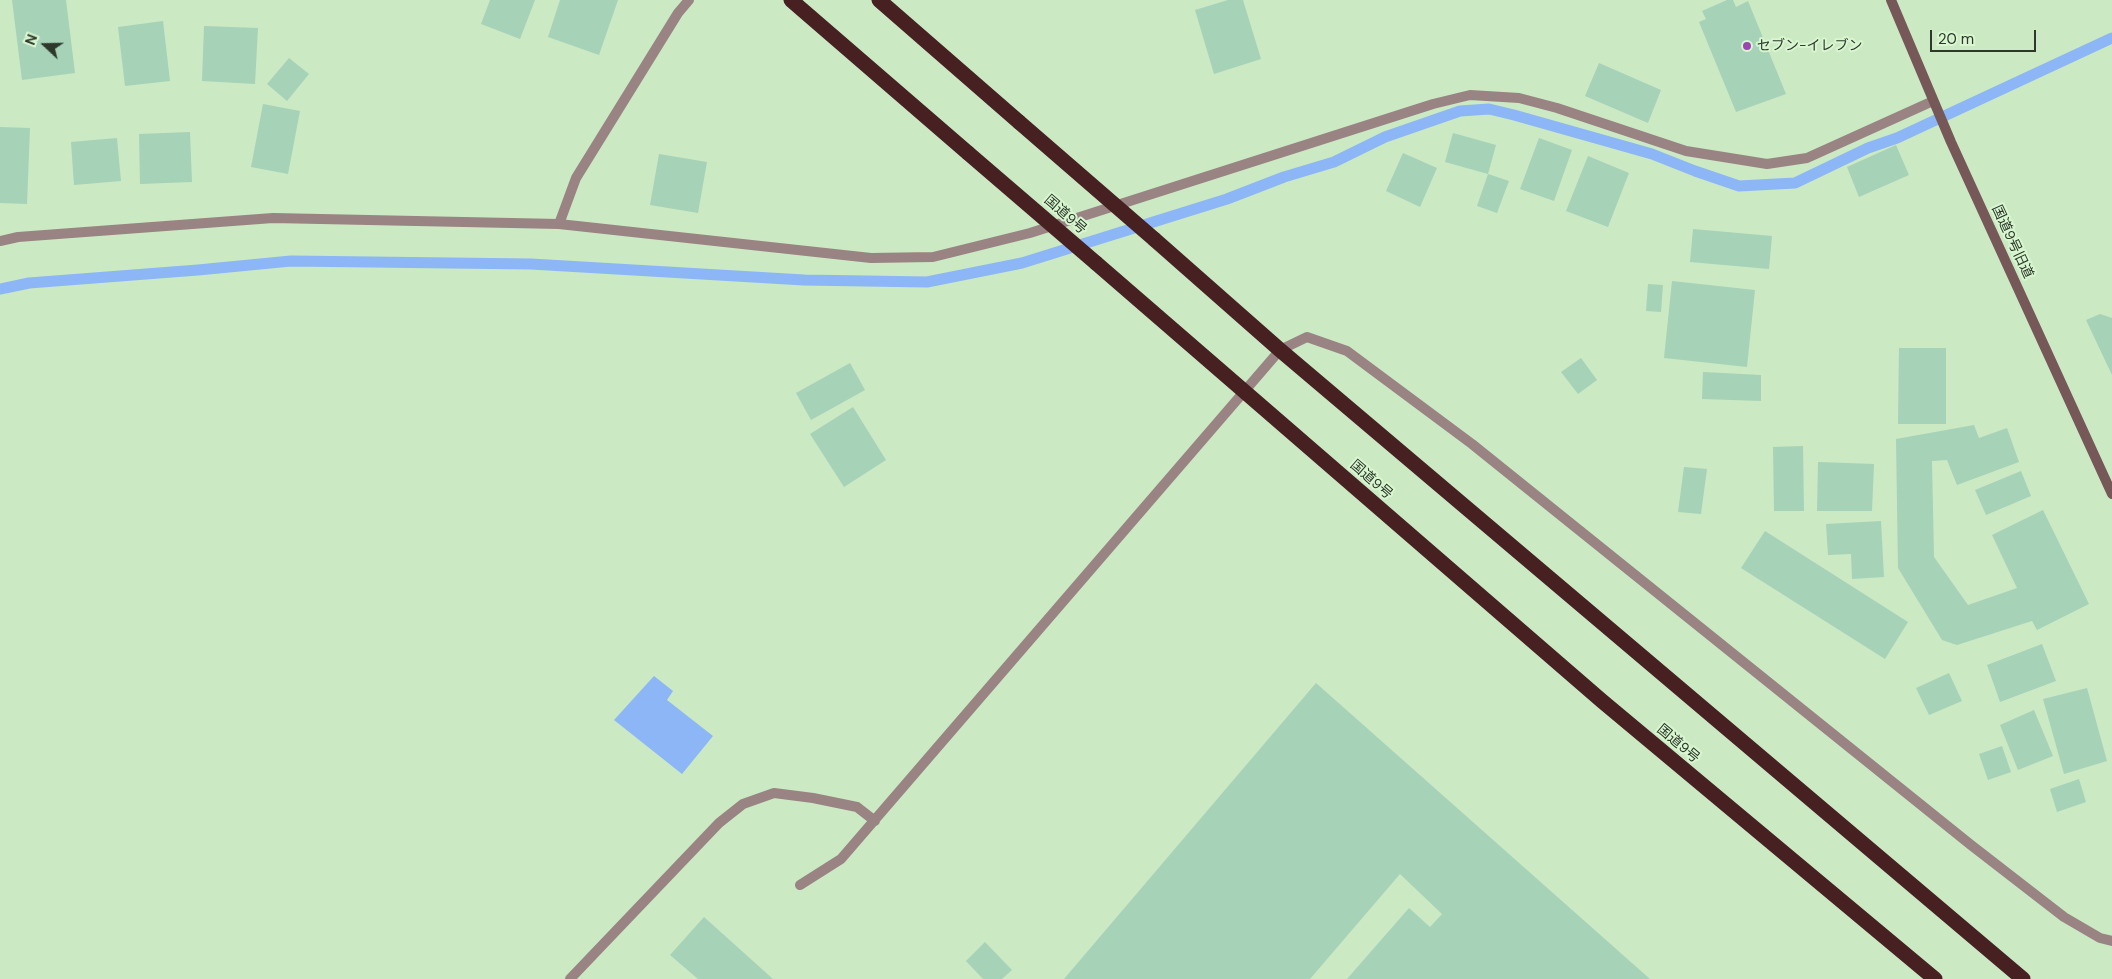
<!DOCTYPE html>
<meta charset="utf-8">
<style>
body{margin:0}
#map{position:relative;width:2112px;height:979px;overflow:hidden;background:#cbe9c3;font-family:"DM Sans",sans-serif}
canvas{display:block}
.north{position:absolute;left:20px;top:20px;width:50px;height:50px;-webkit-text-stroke:4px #d8f6d0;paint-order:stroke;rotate:291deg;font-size:14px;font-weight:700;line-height:20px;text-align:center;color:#2d382a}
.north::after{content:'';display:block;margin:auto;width:18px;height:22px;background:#2d382a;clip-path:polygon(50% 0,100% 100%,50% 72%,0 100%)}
.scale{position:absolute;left:1930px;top:30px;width:106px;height:22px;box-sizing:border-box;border:2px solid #2d382a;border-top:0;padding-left:6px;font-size:15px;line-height:18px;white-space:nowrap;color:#2d382a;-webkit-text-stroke:4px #d8f6d0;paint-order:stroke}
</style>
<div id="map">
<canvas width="2112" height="979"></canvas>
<div class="north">N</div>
<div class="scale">20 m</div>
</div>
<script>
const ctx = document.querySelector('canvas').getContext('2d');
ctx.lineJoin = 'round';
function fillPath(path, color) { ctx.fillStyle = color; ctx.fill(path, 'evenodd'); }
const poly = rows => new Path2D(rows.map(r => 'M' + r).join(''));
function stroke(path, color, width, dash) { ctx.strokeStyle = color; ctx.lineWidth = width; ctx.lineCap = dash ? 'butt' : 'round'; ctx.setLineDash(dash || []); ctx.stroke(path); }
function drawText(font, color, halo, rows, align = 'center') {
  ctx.font = font + ' "DM Sans","Noto Sans JP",sans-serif'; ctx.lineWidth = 4; ctx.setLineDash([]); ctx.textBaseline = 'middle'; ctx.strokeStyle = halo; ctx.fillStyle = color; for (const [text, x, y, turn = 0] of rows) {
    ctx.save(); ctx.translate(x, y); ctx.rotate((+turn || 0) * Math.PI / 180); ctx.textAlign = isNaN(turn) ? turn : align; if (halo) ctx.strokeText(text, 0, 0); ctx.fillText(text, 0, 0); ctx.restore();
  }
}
fillPath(poly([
 [654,676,673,691,667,700,713,736,682,774,614,720]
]), '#8cb6f6');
stroke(poly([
 [0,289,29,283,198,270,291,261,531,264,804,280,927,282,1022,263,1227,199,1284,177,1334,162,1385,137,1460,111,1489,109,1514,115,1652,154,1695,171,1739,186,1795,183,1868,148,1897,138,2112,38]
]), '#8cb6f6', 11);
fillPath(poly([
 [12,0,66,0,75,73,22,80],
 [490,0,535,0,520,39,481,24],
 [560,0,618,0,599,55,548,37],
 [1228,0,1243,0,1261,59,1214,74,1195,10],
 [1727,0,1733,0,1736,7,1748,1,1786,94,1736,112,1699,22,1706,19,1702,11],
 [163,21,170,81,125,86,118,27],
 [204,26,258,28,255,84,202,81],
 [289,58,309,74,287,101,267,84],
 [1599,63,1661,90,1648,123,1585,96],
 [263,104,300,111,288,174,251,167],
 [0,127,30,128,27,204,0,203],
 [190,132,192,182,140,184,139,134],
 [1453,133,1496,145,1488,174,1445,162],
 [117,138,121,181,74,185,71,142],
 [1539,138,1572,150,1554,201,1520,189],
 [1896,145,1909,175,1859,197,1847,167],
 [1403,153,1437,168,1420,207,1386,191],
 [659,154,707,162,698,213,650,205],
 [1588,156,1629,173,1608,227,1566,211],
 [1488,174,1509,181,1497,213,1477,206],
 [1693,229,1772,236,1769,269,1690,262],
 [1672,281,1755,290,1747,367,1664,358],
 [1648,284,1663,285,1661,312,1646,311],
 [2100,314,2112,318,2112,375,2086,320],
 [1899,348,1946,348,1946,424,1898,424],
 [1581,358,1597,380,1578,394,1561,372],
 [850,363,865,390,811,420,796,393],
 [1703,372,1761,375,1761,401,1702,399],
 [853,407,886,460,844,487,810,434],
 [1974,425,1979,438,2007,428,2019,462,1957,485,1947,460,1932,461,1934,557,1968,605,2017,588,1992,535,2043,510,2089,604,2037,630,2032,621,1957,645,1942,640,1898,568,1896,439],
 [1803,446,1804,511,1774,511,1773,447],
 [1818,462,1874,464,1872,511,1817,511],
 [1684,467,1707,469,1701,514,1678,512],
 [2021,471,2031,496,1986,515,1975,490],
 [1881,521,1884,577,1852,579,1851,554,1828,555,1826,524],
 [1765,531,1908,622,1885,659,1741,568],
 [2042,644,2056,681,2000,702,1987,665],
 [1949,673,1962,701,1929,715,1916,688],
 [1316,683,1650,979,1347,979,1409,908,1430,927,1442,914,1400,874,1310,979,1064,979],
 [2087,688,2107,761,2064,774,2043,699],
 [2034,710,2053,756,2018,770,2000,725],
 [2002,746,2011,772,1988,780,1979,754],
 [2079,779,2086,802,2057,812,2050,789],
 [704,917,773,979,698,979,670,955],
 [985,942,1012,970,1002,979,983,979,966,961]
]), '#a6d2b8');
stroke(poly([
 [559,224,576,178,678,13,689,0],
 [0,241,18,237,273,218,559,224,871,258,933,257,1030,233,1433,104,1470,95,1519,98,1557,108,1686,151,1767,164,1807,158,1933,101],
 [800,885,841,859,1280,350,1307,337,1347,351,1472,444,1971,845,2064,917,2100,938,2112,941],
 [570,979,719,823,743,804,774,793,813,798,857,807,875,821]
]), '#998383', 10);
stroke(poly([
 [1891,0,1951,142,2112,494]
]), '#775858', 10);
stroke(poly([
 [791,0,968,153],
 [879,0,1019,122],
 [1154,239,1280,350,2023,979],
 [1096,263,1602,701,1935,979]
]), '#472022', 15);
stroke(poly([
 [1019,122,1154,239],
 [968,153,1096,263]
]), '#472022', 15);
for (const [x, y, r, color] of [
 [1747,46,5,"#9b45b2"]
]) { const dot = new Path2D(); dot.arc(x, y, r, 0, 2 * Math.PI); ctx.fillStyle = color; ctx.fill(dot); stroke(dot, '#d8f6d0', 2); }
drawText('14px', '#2d382a', '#d8f6d0', [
 ["セブン-イレブン",1757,46]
], 'left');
drawText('14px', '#2d382a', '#d8f6d0', [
 ["国道9号",1065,215,41],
 ["国道9号旧道",2012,242,65],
 ["国道9号",1371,480,41],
 ["国道9号",1678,744,40]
]);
</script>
